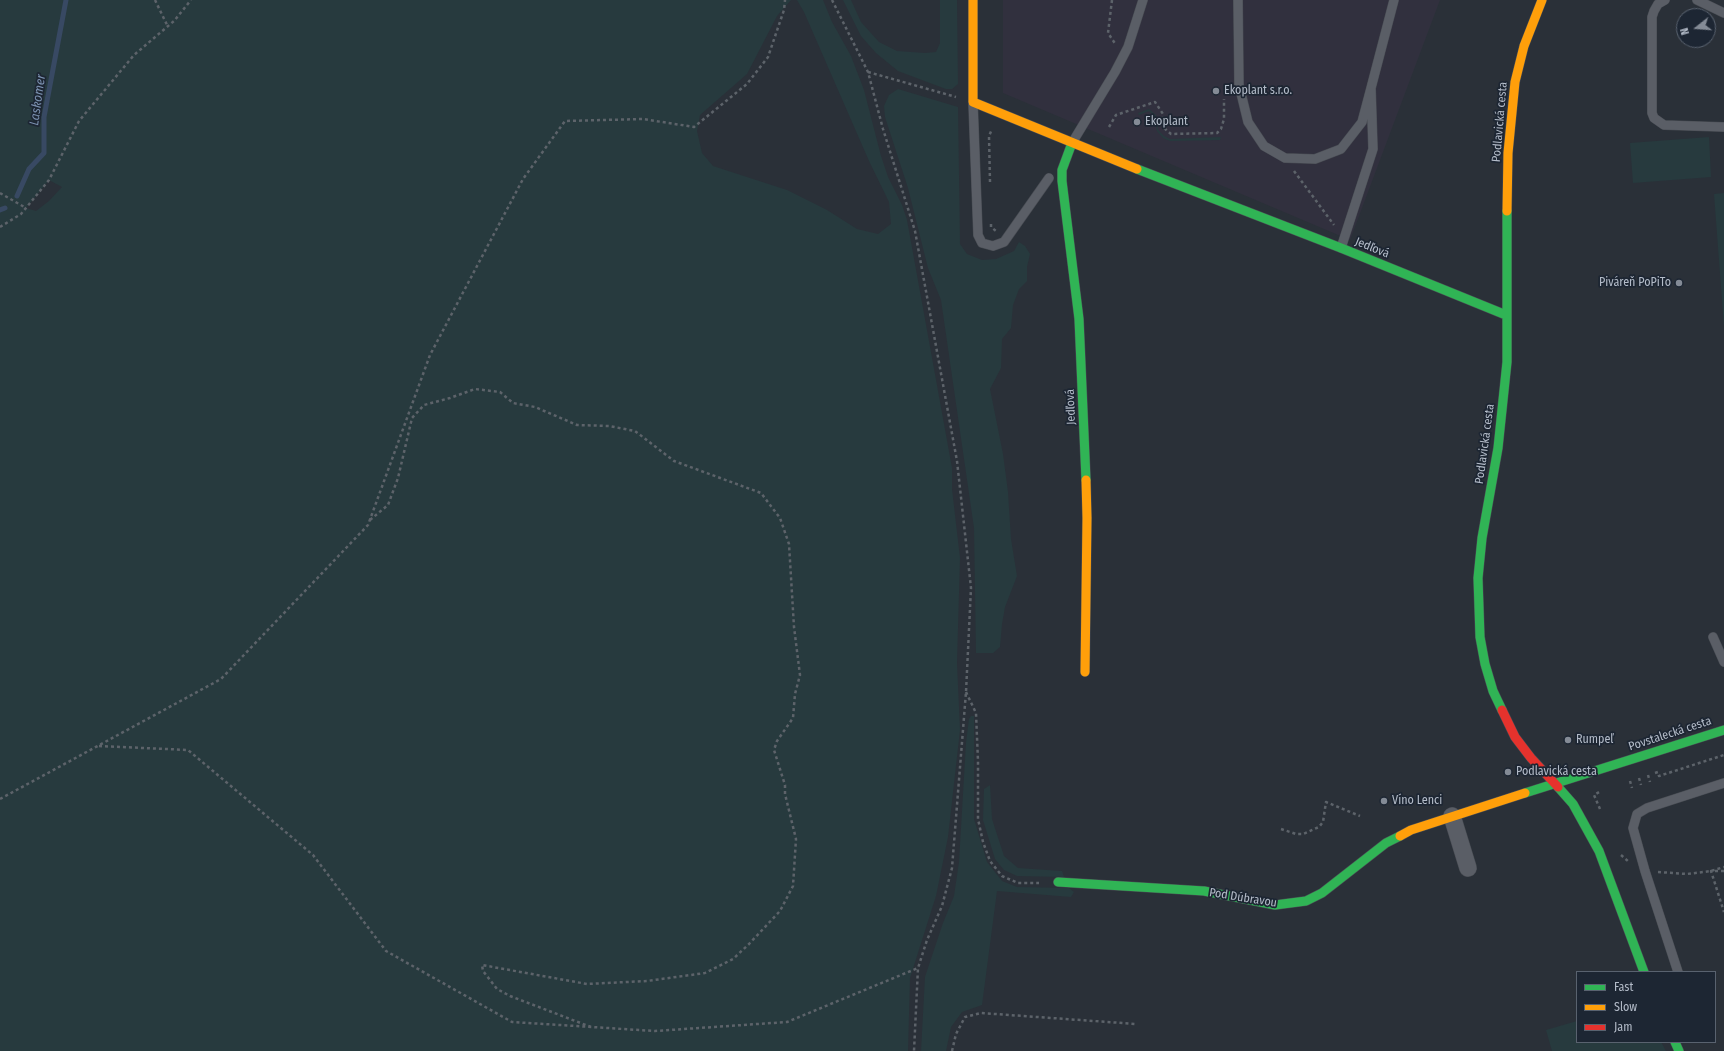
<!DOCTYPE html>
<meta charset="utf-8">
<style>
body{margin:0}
#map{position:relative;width:1724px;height:1051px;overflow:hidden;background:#2a3038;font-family:"Fira Sans Condensed",sans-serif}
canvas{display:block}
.legend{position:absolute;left:1576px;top:971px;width:140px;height:72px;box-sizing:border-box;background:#1d2633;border:1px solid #59626f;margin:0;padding:5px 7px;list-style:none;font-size:12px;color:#b4bcc9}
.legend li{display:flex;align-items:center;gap:8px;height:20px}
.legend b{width:20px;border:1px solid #59626f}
.north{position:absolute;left:1676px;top:8px;width:40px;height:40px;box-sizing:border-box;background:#1d2633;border:1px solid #59626f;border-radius:50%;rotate:253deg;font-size:11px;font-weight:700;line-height:16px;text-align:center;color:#b4bcc9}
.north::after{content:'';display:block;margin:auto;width:14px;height:18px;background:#848b96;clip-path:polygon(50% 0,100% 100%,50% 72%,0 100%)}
</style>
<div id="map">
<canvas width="1724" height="1051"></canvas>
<ul class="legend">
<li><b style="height:5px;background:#30b455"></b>Fast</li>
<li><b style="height:5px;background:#ff9f0a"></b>Slow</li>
<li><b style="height:5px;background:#e5322d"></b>Jam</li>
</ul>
<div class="north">N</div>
</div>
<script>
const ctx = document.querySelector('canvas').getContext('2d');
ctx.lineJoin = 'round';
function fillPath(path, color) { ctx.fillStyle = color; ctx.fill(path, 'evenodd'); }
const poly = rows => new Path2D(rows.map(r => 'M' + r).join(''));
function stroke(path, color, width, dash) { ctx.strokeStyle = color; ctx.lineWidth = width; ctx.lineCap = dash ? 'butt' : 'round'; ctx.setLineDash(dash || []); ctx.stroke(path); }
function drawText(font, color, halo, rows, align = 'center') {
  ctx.font = font + ' "Fira Sans Condensed",sans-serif'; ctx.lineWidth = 3.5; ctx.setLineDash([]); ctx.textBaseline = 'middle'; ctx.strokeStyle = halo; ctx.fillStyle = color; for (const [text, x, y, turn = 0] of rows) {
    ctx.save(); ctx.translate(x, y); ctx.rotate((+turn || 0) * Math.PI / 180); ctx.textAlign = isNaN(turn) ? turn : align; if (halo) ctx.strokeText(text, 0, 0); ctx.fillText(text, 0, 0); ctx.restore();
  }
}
fillPath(poly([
 [1003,0,1440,0,1350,240,1003,93]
]), '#31303e');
fillPath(poly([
 [0,0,791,0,777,16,747,74,700,115,697,131,702,153,713,166,787,190,827,210,857,229,878,234,891,224,889,202,869,161,804,12,797,0,823,0,832,22,851,56,864,90,881,156,888,177,902,205,907,220,952,468,952,489,960,558,957,663,960,730,948,837,936,896,910,978,908,1051,0,1051],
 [49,180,62,187,49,201,36,211,26,208],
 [843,0,851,0,861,22,879,42,897,51,925,53,936,52,940,43,940,0,957,0,958,84,952,89,946,89,898,71,876,53,861,36],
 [898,89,958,107,960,244,967,254,982,260,996,259,1014,251,1019,242,1025,246,1030,254,1027,267,1027,281,1019,289,1013,305,1011,328,1002,339,1001,368,990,389,1003,454,1008,492,1011,539,1017,576,1005,607,1002,624,1000,647,993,653,976,653,974,528,941,300,928,268,908,188,885,117,884,106,889,95],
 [1149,109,1156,115,1158,130,1164,136,1170,139,1221,137,1220,140,1170,141,1163,138,1157,131,1154,116,1149,111,1139,115,1138,113],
 [1709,137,1711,177,1633,183,1630,143],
 [1724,193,1724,327,1714,194],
 [971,716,974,716,974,819,987,862,1002,881,1017,887,1069,888,1074,892,1071,897,997,891,982,1005,962,1012,951,1027,946,1051,921,1051,925,977,943,923,954,896,959,862,966,743,969,719],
 [990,785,992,819,1004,856,1018,868,1062,871,1064,877,1017,876,1004,870,995,859,983,820,984,789],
 [1577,1021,1577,1042,1661,1042,1666,1051,1552,1051,1546,1030]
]), '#273a3e');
stroke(poly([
 [17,196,29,169,44,153,44,117,66,0],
 [0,210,5,208]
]), '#384963', 5);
const lane = poly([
 [1238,0,1239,85,1248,122,1264,146,1285,158,1315,159,1341,149,1362,122,1371,88],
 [1665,0,1658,4,1654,11,1652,17,1652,113,1654,118,1664,125,1724,127],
 [1697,0,1724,13],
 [973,102,978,235,982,243,993,246,1004,242,1049,178],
 [1072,143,1115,72,1128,47,1143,0],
 [1341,248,1373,149,1371,88,1394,0],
 [1713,637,1724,662],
 [1678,972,1645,871,1633,828,1637,814,1647,808,1724,783]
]);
const street = poly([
 [1452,816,1468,868]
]);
const fast = poly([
 [1072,143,1062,170,1062,181,1079,319,1086,480],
 [1137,169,1341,248,1506,315],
 [1502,710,1493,691,1485,664,1480,637,1478,578,1482,538,1498,448,1507,362,1507,211],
 [1558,787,1573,804,1599,851,1644,972],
 [1525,793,1724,730],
 [1058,882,1204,891,1275,905,1306,901,1322,893,1386,843,1400,836],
 [1675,1042,1679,1051]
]);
const slow = poly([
 [973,0,973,102,1137,169],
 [1507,211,1508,153,1515,82,1524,46,1542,0],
 [1085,672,1087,518,1086,480],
 [1400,836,1411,830,1525,793]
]);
const jam = poly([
 [1502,710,1515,737,1531,758,1558,787]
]);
stroke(lane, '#484c53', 10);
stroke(street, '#484c53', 18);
stroke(fast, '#484c53', 10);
stroke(slow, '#484c53', 10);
stroke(jam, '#484c53', 10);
stroke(poly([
 [155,0,168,27],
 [832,0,868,72,883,129,915,231,957,461,971,588,966,692,952,868,942,906,927,940,918,968,914,1051],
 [1112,0,1108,33,1116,45],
 [868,72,956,97],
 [1109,127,1116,115,1155,102,1163,114,1164,128,1171,134,1217,133,1221,129,1224,119,1224,99],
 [1294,171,1334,225],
 [990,182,989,136,992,129],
 [0,193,26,208],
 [991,224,991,227,996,231,998,230],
 [0,227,21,214,49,180,79,121,134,55,174,21,191,0],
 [370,520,388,505,398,478,412,418,424,405,450,398,475,389,500,392,513,403,535,407,577,425,609,426,635,431,674,461,761,493,780,518,789,544,794,627,800,675,795,694,793,718,777,741,774,750,785,785,785,794,796,839,793,886,780,911,749,944,733,959,705,973,647,981,587,984,482,965,483,971,497,989,510,996,591,1027],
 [966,692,976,713,978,761,978,819,983,842,990,861,1002,876,1018,883,1039,883],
 [99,746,188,750,313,855,386,951,512,1022,655,1031,787,1022,918,968],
 [1655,773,1658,772,1659,776,1724,755],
 [1648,775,1650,782],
 [1639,778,1641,785],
 [1630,781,1632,788],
 [0,799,221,679,368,525,430,355,523,179,565,121,643,119,694,127,747,84,768,57,784,10,785,0],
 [1600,809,1594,795,1601,791],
 [1281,829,1296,834,1303,834,1319,827,1323,822,1326,802,1360,816],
 [1621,855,1629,862],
 [1724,871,1711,871,1724,912],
 [1658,872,1687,874,1711,871,1724,867],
 [952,1051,956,1034,965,1017,981,1013,1136,1024]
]), '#5d636a', 2.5, [3, 3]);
stroke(lane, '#5a5e66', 9);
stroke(street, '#5a5e66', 17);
stroke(fast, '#30b455', 9);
stroke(slow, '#ff9f0a', 9);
stroke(jam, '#e5322d', 9);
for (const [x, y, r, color] of [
 [1216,91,4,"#848b96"],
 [1137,122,4,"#848b96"],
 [1679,283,4,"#848b96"],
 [1568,740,4,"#848b96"],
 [1508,772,4,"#848b96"],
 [1384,801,4,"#848b96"]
]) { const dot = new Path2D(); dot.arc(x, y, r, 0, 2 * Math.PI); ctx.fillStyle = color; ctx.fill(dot); stroke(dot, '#1d2633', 1.5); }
drawText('12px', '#b4bcc9', '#1d2633', [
 ["Ekoplant s.r.o.",1224,91],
 ["Ekoplant",1145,122],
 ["Piváreň PoPiTo",1671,283,"right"],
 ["Rumpeľ",1576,740],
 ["Podlavická cesta",1516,772],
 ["Víno Lenci",1392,801]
], 'left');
drawText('12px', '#b4bcc9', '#1d2633', [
 ["Podlavická cesta",1500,122,-85],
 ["Jedľová",1372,248,22],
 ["Jedľová",1071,407,-92],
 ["Podlavická cesta",1485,444,-82],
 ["Povstalecká cesta",1670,734,-18],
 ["Pod Dúbravou",1243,898,9]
]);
drawText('italic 13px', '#7c92b1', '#1d2633', [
 ["Laskomer",38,100,-82]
]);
</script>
